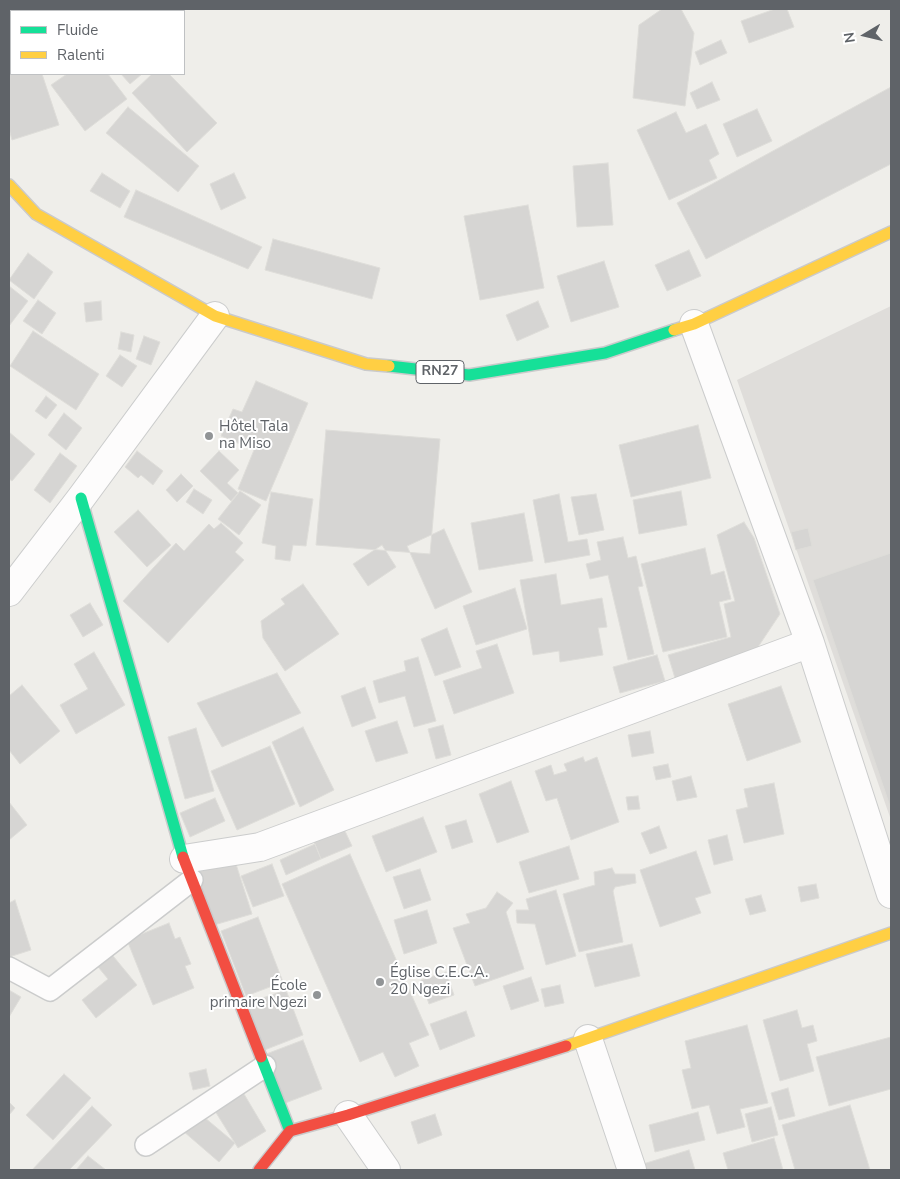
<!DOCTYPE html>
<meta charset="utf-8">
<style>
body{margin:0}
#map{position:relative;width:900px;height:1179px;overflow:hidden;background:#efeeea;font-family:"Nunito Sans",sans-serif}
canvas{display:block}
.frame{position:absolute;inset:0;border:10px solid #5f6368;pointer-events:none}
.legend{position:absolute;left:10px;top:10px;width:175px;height:65px;box-sizing:border-box;background:#fff;border:1px solid #bfc1c3;margin:0;padding:6px 9px;list-style:none;font-size:15px;color:#5f6368}
.legend li{display:flex;align-items:center;gap:10px;height:25px}
.legend b{width:25px;border:1px solid #bfc1c3}
.north{position:absolute;left:840px;top:10px;width:50px;height:50px;-webkit-text-stroke:4px #fff;paint-order:stroke;rotate:261deg;font-size:14px;font-weight:700;line-height:20px;text-align:center;color:#5f6368}
.north::after{content:'';display:block;margin:auto;width:18px;height:22px;background:#5f6368;clip-path:polygon(50% 0,100% 100%,50% 72%,0 100%)}
</style>
<div id="map">
<canvas width="900" height="1179"></canvas>
<div class="frame"></div>
<ul class="legend">
<li><b style="height:6px;background:#16e098"></b>Fluide</li>
<li><b style="height:6px;background:#ffcf43"></b>Ralenti</li>
</ul>
<div class="north">N</div>
</div>
<script>
const ctx = document.querySelector('canvas').getContext('2d');
ctx.lineJoin = 'round';
function fillPath(path, color) { ctx.fillStyle = color; ctx.fill(path, 'evenodd'); }
const poly = rows => new Path2D(rows.map(r => 'M' + r).join(''));
function stroke(path, color, width, dash) { ctx.strokeStyle = color; ctx.lineWidth = width; ctx.lineCap = dash ? 'butt' : 'round'; ctx.setLineDash(dash || []); ctx.stroke(path); }
function drawText(font, color, halo, rows, align = 'center') {
  ctx.font = font + ' "Nunito Sans",sans-serif'; ctx.lineWidth = 4; ctx.setLineDash([]); ctx.textBaseline = 'middle'; ctx.strokeStyle = halo; ctx.fillStyle = color; for (const [text, x, y, turn = 0] of rows) {
    ctx.save(); ctx.translate(x, y); ctx.rotate((+turn || 0) * Math.PI / 180); ctx.textAlign = isNaN(turn) ? turn : align; if (halo) ctx.strokeText(text, 0, 0); ctx.fillText(text, 0, 0); ctx.restore();
  }
}
fillPath(poly([
 [891,306,891,820,737,380]
]), '#dfddda');
const building = poly([
 [23,9,54,9,58,11,27,11,23,9],
 [75,9,91,9,94,11,73,11,75,9],
 [662,9,681,9,694,33,685,106,633,98,639,25,662,9],
 [775,9,787,9,794,27,749,43,741,21,775,9],
 [721,40,727,53,700,65,695,52,721,40],
 [11,62,11,74,42,74,59,125,12,140,9,129,9,63,11,62],
 [67,74,108,74,127,99,85,131,51,85,67,74],
 [121,74,142,74,130,84,121,74],
 [152,74,169,74,217,123,187,152,132,93,152,74],
 [712,82,720,100,697,109,690,93,712,82],
 [891,87,891,164,706,259,677,203,891,87],
 [128,107,199,166,178,192,106,133,128,107],
 [757,109,772,141,737,157,723,124,757,109],
 [676,112,686,133,706,124,719,154,709,160,717,178,669,200,637,130,676,112],
 [608,163,613,225,577,227,573,166,608,163],
 [102,173,130,191,120,208,90,191,102,173],
 [234,173,246,198,221,210,210,184,234,173],
 [136,190,262,247,248,269,124,217,136,190],
 [528,205,544,288,480,300,464,216,528,205],
 [273,239,380,268,372,299,265,270,273,239],
 [689,250,701,276,667,291,655,265,689,250],
 [28,253,53,272,34,299,9,280,28,253],
 [604,261,619,307,571,322,557,276,604,261],
 [9,286,28,301,9,326,9,286],
 [38,300,56,313,42,334,23,321,38,300],
 [101,301,102,320,86,322,84,303,101,301],
 [538,301,549,327,517,341,506,315,538,301],
 [33,331,99,374,76,410,10,366,33,331],
 [121,332,134,335,131,352,118,349,121,332],
 [144,336,160,342,151,365,136,359,144,336],
 [120,355,137,366,122,387,106,376,120,355],
 [256,381,308,403,266,501,238,489,254,450,221,436,233,409,242,412,256,381],
 [46,396,57,405,46,419,35,411,46,396],
 [64,413,82,428,66,450,48,435,64,413],
 [698,425,711,478,631,497,619,445,698,425],
 [326,430,440,439,430,554,316,545,326,430],
 [9,432,35,454,12,481,9,479,9,432],
 [137,451,163,471,153,485,141,475,138,478,125,467,137,451],
 [219,451,239,470,227,483,238,493,231,501,200,471,219,451],
 [60,453,77,466,50,503,34,490,60,453],
 [181,474,193,486,177,502,166,490,181,474],
 [194,489,212,500,203,514,186,502,194,489],
 [240,491,261,505,239,535,218,519,240,491],
 [681,491,687,525,639,534,633,500,681,491],
 [271,492,313,499,306,546,293,545,290,561,275,559,276,546,262,543,271,492],
 [559,494,568,542,587,539,590,555,545,563,533,500,559,494],
 [596,494,604,530,579,535,571,497,596,494],
 [138,510,171,545,147,567,114,532,138,510],
 [524,513,533,561,479,570,471,523,524,513],
 [744,522,754,538,780,614,752,656,675,678,668,655,731,637,724,604,735,601,717,535,744,522],
 [221,523,243,543,235,552,244,560,168,643,123,601,176,543,184,551,209,524,214,529,221,523],
 [808,528,812,546,796,550,791,532,808,528],
 [444,529,472,592,435,609,407,546,444,529],
 [623,537,628,558,636,556,643,586,638,587,654,654,628,660,608,575,590,579,586,564,601,560,597,542,623,537],
 [382,545,396,567,368,586,353,564,382,545],
 [705,548,711,575,724,571,731,599,719,602,727,637,663,652,641,564,705,548],
 [891,553,891,809,813,580,891,553],
 [556,574,561,605,602,598,607,627,598,628,603,655,560,662,559,651,533,655,520,580,556,574],
 [303,584,339,634,285,671,263,638,261,621,285,604,281,599,303,584],
 [515,588,527,629,476,645,463,606,515,588],
 [90,603,103,625,83,637,70,615,90,603],
 [447,628,461,667,435,676,421,639,447,628],
 [497,644,514,693,454,714,443,681,482,668,476,651,497,644],
 [94,652,125,705,76,734,60,705,88,689,74,664,94,652],
 [657,655,665,681,620,693,613,667,657,655],
 [418,657,436,721,414,727,405,696,379,703,373,681,406,671,404,661,418,657],
 [277,673,301,713,222,747,197,703,277,673],
 [22,685,60,731,20,764,9,750,9,696,22,685],
 [781,686,801,742,747,761,728,704,781,686],
 [365,687,376,718,352,727,341,696,365,687],
 [397,721,408,753,376,762,365,731,397,721],
 [443,725,451,755,436,759,428,729,443,725],
 [303,727,334,790,300,807,272,742,303,727],
 [196,728,214,791,185,799,168,737,196,728],
 [650,731,654,753,632,757,628,735,650,731],
 [270,746,295,804,237,830,211,771,270,746],
 [583,757,585,762,597,757,619,822,571,840,557,798,546,801,535,771,551,765,554,775,567,771,564,764,583,757],
 [668,764,671,777,656,780,653,767,668,764],
 [691,776,697,797,677,801,672,781,691,776],
 [511,781,529,832,497,843,479,794,511,781],
 [774,783,784,834,744,843,736,810,748,807,744,789,774,783],
 [638,796,640,809,628,810,626,797,638,796],
 [215,798,225,821,190,837,180,813,215,798],
 [9,802,27,825,9,840,9,802],
 [423,817,437,852,386,872,372,836,423,817],
 [466,820,473,842,452,849,445,826,466,820],
 [659,826,667,848,650,854,641,833,659,826],
 [344,829,352,846,321,859,314,842,344,829],
 [727,835,733,860,714,865,708,840,727,835],
 [315,844,321,859,286,875,280,860,315,844],
 [569,846,579,879,529,893,519,862,569,846],
 [696,851,711,893,695,898,701,913,660,927,640,870,696,851],
 [350,854,429,1035,409,1043,419,1066,395,1077,383,1052,360,1062,282,884,350,854],
 [235,861,252,914,214,925,197,872,235,861],
 [272,864,284,896,253,907,241,876,272,864],
 [612,868,615,874,635,874,636,883,615,887,613,891,623,942,579,952,563,894,595,885,594,872,612,868],
 [420,869,431,900,404,909,393,877,420,869],
 [816,884,819,898,801,902,798,887,816,884],
 [556,890,576,956,546,965,535,924,517,923,516,910,529,910,526,899,556,890],
 [497,892,513,903,506,912,524,969,475,986,453,928,470,923,466,914,486,908,497,892],
 [761,895,766,911,750,915,745,899,761,895],
 [15,900,31,950,9,957,9,903,15,900],
 [427,910,437,943,404,954,394,920,427,910],
 [258,917,283,982,246,996,221,931,258,917],
 [169,923,175,939,180,937,191,964,185,966,194,988,153,1005,127,940,169,923],
 [632,944,640,976,595,987,586,954,632,944],
 [109,951,137,985,96,1018,82,1000,108,979,94,962,109,951],
 [446,972,454,995,429,1004,421,980,446,972],
 [531,977,539,1001,511,1010,503,986,531,977],
 [560,985,564,1003,545,1007,541,989,560,985],
 [9,990,21,997,9,1017,9,990],
 [286,990,303,1035,262,1051,245,1004,286,990],
 [797,1010,802,1028,813,1025,817,1041,807,1044,814,1071,780,1081,763,1020,797,1010],
 [466,1011,475,1036,440,1050,430,1024,466,1011],
 [747,1025,768,1103,740,1109,745,1127,717,1134,709,1105,692,1109,682,1070,691,1068,685,1041,747,1025],
 [891,1037,891,1089,829,1106,816,1057,891,1037],
 [303,1040,322,1089,280,1105,261,1056,303,1040],
 [206,1069,210,1086,193,1090,189,1073,206,1069],
 [64,1074,91,1098,53,1140,26,1115,64,1074],
 [788,1088,795,1116,779,1120,771,1093,788,1088],
 [244,1094,266,1131,238,1148,215,1111,244,1094],
 [9,1102,15,1108,9,1115,9,1102],
 [850,1105,870,1170,795,1170,782,1125,850,1105],
 [92,1106,112,1125,69,1170,32,1170,92,1106],
 [771,1107,778,1135,752,1142,745,1114,771,1107],
 [198,1112,235,1143,219,1162,183,1131,198,1112],
 [698,1112,705,1140,655,1152,649,1125,698,1112],
 [435,1114,442,1135,418,1144,411,1122,435,1114],
 [774,1138,783,1170,728,1170,723,1153,774,1138],
 [689,1150,695,1170,645,1170,643,1164,689,1150],
 [88,1156,106,1170,76,1170,88,1156]
]);
fillPath(building, '#d6d5d3');
stroke(building, '#deddd9', 1);
const lane = poly([
 [9,968,50,990,192,880],
 [146,1145,265,1066]
]);
const street = poly([
 [694,324,810,643,891,894],
 [9,592,81,498,215,316],
 [184,859,260,847,810,643],
 [588,1039,632,1170],
 [348,1115,386,1170]
]);
const fast = poly([
 [389,366,469,375,605,353,674,330],
 [81,498,183,857],
 [261,1057,290,1131]
]);
const slow = poly([
 [9,185,36,214,215,316,366,364,389,366],
 [674,330,694,324,891,232],
 [566,1046,891,933]
]);
const jam = poly([
 [183,857,261,1057],
 [259,1170,290,1131,348,1115,566,1046]
]);
stroke(lane, '#cbcccc', 24);
stroke(street, '#cbcccc', 30);
stroke(fast, '#cacacb', 14);
stroke(slow, '#cacacb', 14);
stroke(jam, '#cacacb', 14);
stroke(lane, '#fdfcfc', 21);
stroke(street, '#fdfcfc', 28);
stroke(fast, '#16e098', 11);
stroke(slow, '#ffcf43', 11);
stroke(jam, '#f24e42', 11);
for (const [x, y, r, color] of [
 [209,436,5,"#919496"],
 [380,982,5,"#919496"],
 [317,995,5,"#919496"]
]) { const dot = new Path2D(); dot.arc(x, y, r, 0, 2 * Math.PI); ctx.fillStyle = color; ctx.fill(dot); stroke(dot, '#fff', 2); }
for (const [x, y, w] of [
 [440,372,48]
]) { const box = new Path2D(); box.roundRect(x - w / 2, y - 11.5, w, 23, 4); ctx.fillStyle = '#fff'; ctx.fill(box); stroke(box, '#5f6368', 1); }
drawText('bold 14px', '#5f6368', null, [
 ["RN27",440,372]
]);
drawText('15px', '#5f6368', '#fff', [
 ["Hôtel Tala",219,427],
 ["na Miso",219,444],
 ["Église C.E.C.A.",390,973],
 ["20 Ngezi",390,990],
 ["École",307,986,"right"],
 ["primaire Ngezi",307,1003,"right"]
], 'left');
</script>
